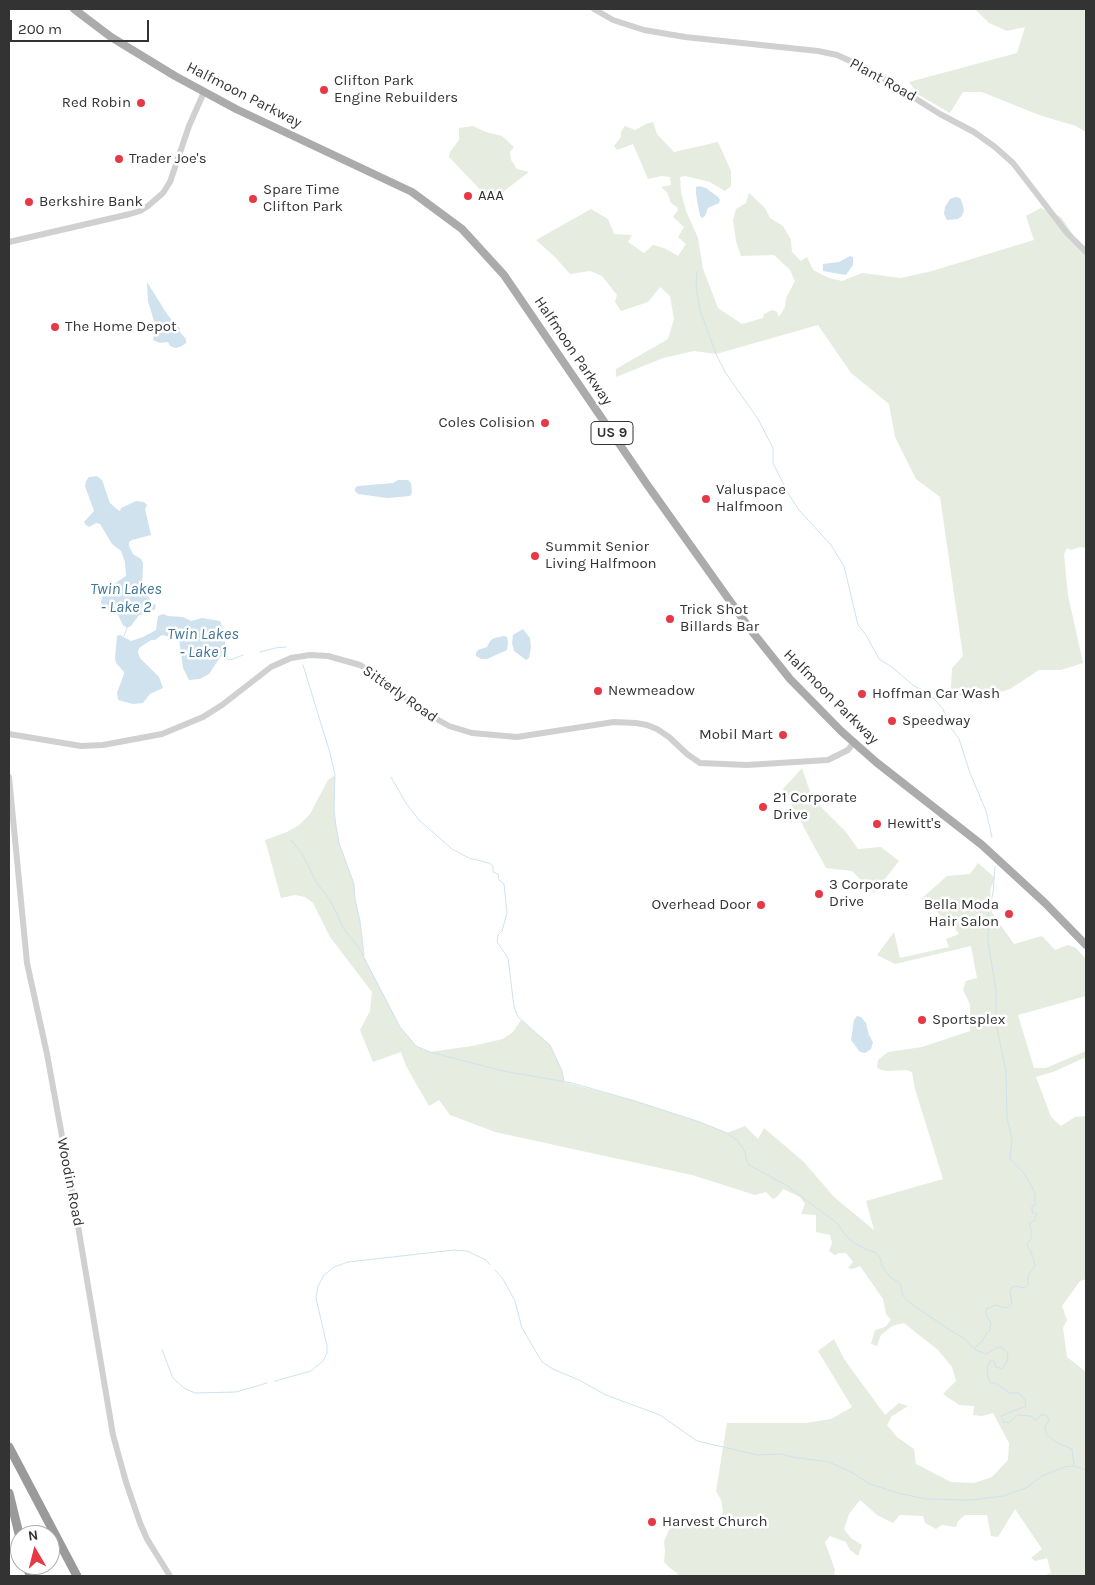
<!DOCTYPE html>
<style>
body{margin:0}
#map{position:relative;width:1095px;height:1585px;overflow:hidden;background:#fff;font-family:Karla,sans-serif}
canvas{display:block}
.frame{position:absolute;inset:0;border:10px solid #333;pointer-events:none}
.north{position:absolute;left:10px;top:1525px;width:50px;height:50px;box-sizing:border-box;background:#fff;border:1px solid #adadad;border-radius:50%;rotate:352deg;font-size:14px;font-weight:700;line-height:20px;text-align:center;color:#333}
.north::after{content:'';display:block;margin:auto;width:18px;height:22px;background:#e63946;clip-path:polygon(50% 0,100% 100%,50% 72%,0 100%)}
.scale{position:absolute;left:10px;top:20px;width:139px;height:22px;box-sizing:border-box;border:2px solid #333;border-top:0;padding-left:6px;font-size:15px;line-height:18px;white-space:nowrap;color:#333;-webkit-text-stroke:4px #fff;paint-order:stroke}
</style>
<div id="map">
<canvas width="1095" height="1585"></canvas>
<div class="frame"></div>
<div class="north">N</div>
<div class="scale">200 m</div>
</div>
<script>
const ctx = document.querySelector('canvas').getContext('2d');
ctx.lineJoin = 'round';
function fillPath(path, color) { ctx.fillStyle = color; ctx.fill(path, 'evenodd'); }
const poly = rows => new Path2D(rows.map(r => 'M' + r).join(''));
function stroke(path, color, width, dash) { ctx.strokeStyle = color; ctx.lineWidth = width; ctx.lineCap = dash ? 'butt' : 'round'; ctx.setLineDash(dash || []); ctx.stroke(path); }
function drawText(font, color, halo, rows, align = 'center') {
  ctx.font = font + ' Karla,sans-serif'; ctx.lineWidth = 5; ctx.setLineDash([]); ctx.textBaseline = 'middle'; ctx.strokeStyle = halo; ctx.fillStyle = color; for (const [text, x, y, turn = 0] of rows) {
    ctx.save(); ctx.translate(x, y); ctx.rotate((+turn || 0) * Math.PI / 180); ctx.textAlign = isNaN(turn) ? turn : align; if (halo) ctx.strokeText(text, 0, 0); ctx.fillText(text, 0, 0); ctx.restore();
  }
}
fillPath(poly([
 [975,9,1086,9,1086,132,1076,126,1039,115,982,92,963,92,950,113,919,95,909,82,1017,53,1025,27,1007,31,989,23],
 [653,122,657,134,674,152,718,142,731,171,731,186,725,191,710,182,685,176,680,177,681,192,686,211,698,238,703,269,718,308,742,324,763,318,764,314,772,310,777,312,779,317,785,307,786,298,795,281,790,270,774,255,741,256,736,241,733,220,736,209,746,203,749,193,765,208,770,218,783,226,791,240,792,252,801,261,807,257,813,270,829,278,842,281,862,273,901,278,932,271,1034,240,1026,216,1041,208,1061,217,1074,236,1086,247,1086,548,1080,547,1071,550,1067,548,1064,554,1068,595,1083,663,1061,670,1039,670,1010,689,982,698,963,698,951,688,952,668,963,656,940,497,916,479,895,437,889,404,851,373,818,325,716,354,694,351,663,358,616,377,616,369,668,339,674,319,670,296,660,287,648,302,621,311,615,302,617,295,602,276,590,271,570,274,556,258,536,240,591,209,608,219,614,234,632,235,628,242,644,253,653,245,664,248,678,256,686,244,678,237,684,227,673,217,678,210,677,207,671,203,667,192,661,187,671,185,670,177,661,176,648,179,633,144,617,150,614,146,621,137,621,132,625,126,635,130,646,124],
 [473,126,486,132,502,136,514,147,510,152,511,160,517,169,529,172,491,201,449,157,450,152,459,140,459,128],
 [802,768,812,798,846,832,858,849,881,847,899,861,874,893,852,871,826,868,783,789],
 [335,775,334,811,336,826,339,843,354,884,355,899,360,921,364,957,400,1027,416,1046,430,1052,472,1046,503,1039,513,1032,521,1020,550,1045,562,1071,564,1082,635,1101,700,1122,727,1133,745,1126,758,1139,764,1128,804,1162,834,1197,874,1230,866,1201,943,1179,915,1089,912,1072,906,1070,887,1071,881,1070,877,1067,878,1060,888,1052,922,1047,970,1031,970,1004,963,990,966,981,977,978,971,946,895,964,877,955,894,932,900,958,949,947,946,939,959,934,952,924,921,899,947,876,970,874,978,863,995,878,990,890,992,913,1014,944,1042,936,1055,950,1068,945,1076,948,1086,959,1086,996,1018,1015,1034,1068,1046,1068,1086,1051,1086,1057,1053,1072,1036,1077,1051,1117,1061,1126,1075,1117,1086,1116,1086,1279,1080,1281,1062,1306,1067,1320,1063,1328,1067,1357,1086,1372,1086,1576,1043,1576,1051,1573,1047,1558,1035,1561,1031,1558,1042,1549,1015,1509,998,1537,991,1536,987,1515,965,1515,958,1521,956,1527,942,1525,936,1529,925,1523,923,1516,900,1515,893,1523,877,1515,860,1500,849,1514,844,1529,851,1538,862,1545,858,1556,850,1550,846,1542,830,1536,825,1542,835,1570,834,1576,678,1576,677,1573,670,1568,664,1562,665,1551,664,1542,668,1532,674,1524,696,1523,709,1524,715,1527,720,1521,723,1511,721,1500,716,1491,727,1423,806,1423,831,1419,852,1407,818,1351,834,1339,844,1359,885,1415,899,1403,908,1406,892,1416,887,1425,897,1437,914,1449,916,1464,951,1482,974,1483,992,1477,1008,1460,1009,1443,993,1413,982,1416,973,1415,974,1406,959,1405,943,1394,956,1381,952,1367,938,1350,904,1323,892,1326,881,1335,877,1346,871,1344,875,1330,885,1327,891,1320,886,1314,883,1299,860,1266,852,1269,848,1268,853,1262,846,1253,839,1253,835,1255,829,1251,832,1243,830,1235,816,1232,816,1215,801,1214,805,1204,800,1197,783,1189,778,1196,773,1199,766,1192,755,1195,692,1175,495,1132,450,1115,439,1100,429,1106,406,1066,401,1052,373,1062,360,1030,370,1011,372,992,330,937,313,903,305,897,295,895,281,898,265,840,287,832,299,825,310,814,328,780]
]), '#e6ecdf');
fillPath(poly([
 [699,186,706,188,718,197,720,200,719,203,708,208,705,216,702,218,700,216,696,194,696,187],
 [955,197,960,198,962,202,964,210,962,216,958,219,947,220,944,214,945,207,950,199],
 [850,256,853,257,853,265,846,275,823,271,823,264,839,262],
 [147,282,167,314,171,319,171,322,178,326,180,329,179,331,186,339,186,343,180,347,175,348,170,346,168,342,160,343,153,340,156,328,148,301],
 [97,476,102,480,110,503,118,510,120,511,121,508,136,501,144,502,147,505,145,509,151,535,132,540,129,542,129,546,133,554,141,559,143,563,142,590,156,606,155,609,149,614,139,615,131,626,127,628,123,625,118,615,105,609,102,607,101,602,102,597,108,588,126,576,125,562,121,551,112,544,100,524,96,523,89,527,86,525,84,522,94,511,85,486,86,481,89,477],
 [398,480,408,480,411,483,412,493,410,496,387,498,358,494,355,491,355,488,358,486,393,483],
 [163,614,168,616,183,617,191,621,202,618,220,621,225,635,225,647,221,656,209,674,200,679,189,680,183,668,179,639,162,635,155,640,151,640,139,648,138,653,140,658,159,677,163,688,150,694,143,703,133,704,118,700,117,693,124,674,124,672,116,663,115,658,117,636,120,635,131,641,143,637,156,630,158,616],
 [523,629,530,638,531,647,529,658,526,660,514,651,512,643,513,635],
 [504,636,507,637,508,642,507,650,487,659,481,659,476,656,476,653,478,650,487,647,490,641,494,638],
 [857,1016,861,1017,866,1023,869,1035,873,1042,871,1049,865,1053,860,1052,851,1040,854,1020]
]), '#cfe2ee');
stroke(poly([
 [697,272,696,288,700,310,716,354,725,372,758,419,773,448,773,463,788,493,799,510,831,545,844,566,858,625,866,635,879,659,892,667,914,686,929,693,943,709,949,725,959,739,970,773,986,811,992,837],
 [124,636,127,628],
 [260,652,275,648,286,647],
 [221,656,230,660,243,655],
 [303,665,330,753,335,775,334,811,336,826,339,843,354,884,355,899,360,921,364,955],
 [391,777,406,803,419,820,452,849,469,858,489,863,493,866,493,872,498,874,499,880,504,884,507,913,502,931,498,935,497,942,508,958,514,1007,518,1017,550,1045,562,1071,564,1081],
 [291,840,302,854,317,883,330,900,344,929,359,948,400,1027,416,1046,430,1052,503,1071,572,1083,635,1101,700,1122,727,1133,738,1141,745,1152,746,1159,749,1165,786,1185,837,1223,847,1237,856,1244,865,1249,876,1253,880,1258,882,1266,891,1278,900,1283,903,1296,910,1303,948,1329,962,1337,976,1350,986,1354,998,1347,1002,1348,1008,1353,1007,1361,1002,1369,996,1367,994,1361,990,1361,987,1368,988,1377,990,1382,997,1384,1010,1393,1019,1393,1025,1400,1026,1406,1001,1416,1004,1422,1009,1423,1018,1415,1031,1416,1036,1421,1040,1415,1046,1415,1049,1420,1045,1426,1046,1434,1057,1443,1072,1449,1074,1466,1086,1470],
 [495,1270,503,1279,515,1301,522,1328,542,1362,553,1369,579,1380,606,1395,660,1415,697,1441,758,1455,781,1454,792,1457,829,1462,851,1472,870,1484,898,1493,925,1499,971,1500,1003,1496,1026,1488,1042,1476,1064,1467,1074,1466],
 [975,1348,982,1341,986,1334,990,1330,991,1323,986,1314,986,1309,996,1305,1005,1308,1008,1307,1012,1303,1010,1292,1012,1287,1017,1286,1021,1288,1026,1287,1028,1285,1028,1275,1035,1266,1033,1257,1027,1245,1031,1238,1031,1229,1029,1223,1034,1221,1037,1214,1032,1212,1032,1206,1035,1205,1035,1194,1032,1187,1024,1173,1010,1159,1012,1139,1007,1118,1006,1072,996,1023,996,991,988,941,988,915,993,893,995,867],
 [162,1350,173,1378,184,1388,195,1393,236,1392,267,1383],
 [275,1381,311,1371,323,1361,327,1353,327,1346,316,1298,318,1286,324,1275,334,1267,348,1262,454,1250,467,1251,486,1260,490,1265]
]), '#cfe2ee', 1);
stroke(poly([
 [594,9,613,20,644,30,685,37,818,51,837,55,868,69,940,114,974,132,995,147,1013,163,1067,233,1086,252],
 [9,242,130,214,140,211,148,206,163,193,170,182,189,126,204,92],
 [9,734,81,746,103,745,162,734,203,717,222,705,271,667,291,658,310,655,328,656,360,665,375,674,424,712,449,726,472,733,517,737,614,722,636,723,647,725,657,729,669,737,687,754,700,763,747,765,828,760,848,750,854,742],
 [9,777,27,963,47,1054,74,1202,113,1435,126,1482,140,1523,147,1539,170,1576]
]), '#d0d0d0', 6);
stroke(poly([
 [74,9,111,37,175,76,236,109,412,192,462,229,504,275,646,483,750,629,790,679,841,731,876,762,982,845,1045,903,1086,945]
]), '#ababab', 8);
stroke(poly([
 [9,1447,77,1576],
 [9,1493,20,1538],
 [27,1565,30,1576]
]), '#9a9a9a', 9);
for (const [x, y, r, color] of [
 [324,90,5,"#e63946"],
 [141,103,5,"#e63946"],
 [119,159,5,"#e63946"],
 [468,196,5,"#e63946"],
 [253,199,5,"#e63946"],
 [29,202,5,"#e63946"],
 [55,327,5,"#e63946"],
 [545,423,5,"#e63946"],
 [706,499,5,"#e63946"],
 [535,556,5,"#e63946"],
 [670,619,5,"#e63946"],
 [598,691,5,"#e63946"],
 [862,694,5,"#e63946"],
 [892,721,5,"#e63946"],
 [783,735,5,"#e63946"],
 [763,807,5,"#e63946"],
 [877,824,5,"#e63946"],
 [819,894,5,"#e63946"],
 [761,905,5,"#e63946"],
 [1009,914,5,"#e63946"],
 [922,1020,5,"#e63946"],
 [652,1522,5,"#e63946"]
]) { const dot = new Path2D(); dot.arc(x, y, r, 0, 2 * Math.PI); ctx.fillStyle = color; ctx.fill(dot); stroke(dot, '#fff', 2); }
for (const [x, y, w] of [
 [612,433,42]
]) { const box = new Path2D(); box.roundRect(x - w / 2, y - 11.5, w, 23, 4); ctx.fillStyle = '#fff'; ctx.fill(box); stroke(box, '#333', 1); }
drawText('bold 14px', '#333', null, [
 ["US 9",612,433]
]);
drawText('15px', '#333', '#fff', [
 ["Plant Road",883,80,29],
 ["Halfmoon Parkway",244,95,27],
 ["Halfmoon Parkway",573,351,56],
 ["Sitterly Road",400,694,35],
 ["Halfmoon Parkway",831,697,45],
 ["Woodin Road",70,1182,79]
]);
drawText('15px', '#333', '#fff', [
 ["Clifton Park",334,81],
 ["Engine Rebuilders",334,98],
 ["Red Robin",131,103,"right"],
 ["Trader Joe's",129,159],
 ["Spare Time",263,190],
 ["Clifton Park",263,207],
 ["AAA",478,196],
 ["Berkshire Bank",39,202],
 ["The Home Depot",65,327],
 ["Coles Colision",535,423,"right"],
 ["Valuspace",716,490],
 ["Halfmoon",716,507],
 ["Summit Senior",545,547],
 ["Living Halfmoon",545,564],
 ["Trick Shot",680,610],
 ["Billards Bar",680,627],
 ["Newmeadow",608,691],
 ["Hoffman Car Wash",872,694],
 ["Speedway",902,721],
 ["Mobil Mart",773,735,"right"],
 ["21 Corporate",773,798],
 ["Drive",773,815],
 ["Hewitt's",887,824],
 ["3 Corporate",829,885],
 ["Drive",829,902],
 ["Overhead Door",751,905,"right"],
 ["Bella Moda",999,905,"right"],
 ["Hair Salon",999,922,"right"],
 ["Sportsplex",932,1020],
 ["Harvest Church",662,1522]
], 'left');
drawText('italic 16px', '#3f7597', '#fff', [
 ["Twin Lakes",126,589],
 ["- Lake 2",126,607],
 ["Twin Lakes",203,634],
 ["- Lake 1",203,652]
]);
</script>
